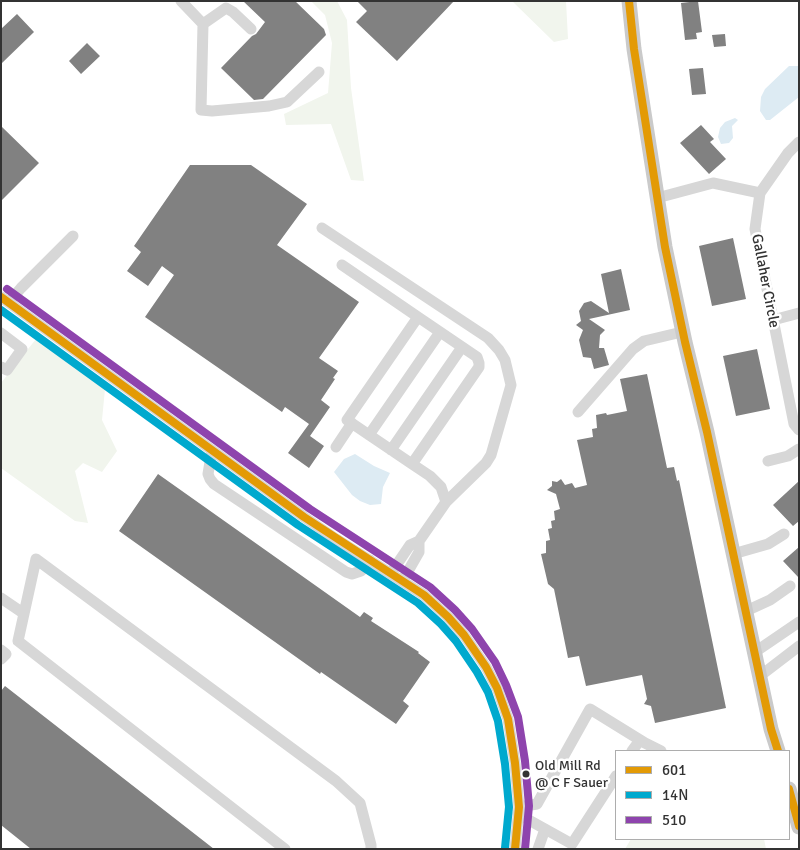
<!DOCTYPE html>
<style>
body{margin:0}
#map{position:relative;width:800px;height:850px;overflow:hidden;background:#fff;font-family:Signika,sans-serif}
canvas{display:block}
.frame{position:absolute;inset:0;border:2px solid #333;pointer-events:none}
.legend{position:absolute;left:615px;top:750px;width:175px;height:90px;box-sizing:border-box;background:#fff;border:1px solid #adadad;margin:0;padding:6px 9px;list-style:none;font-size:15px;color:#333}
.legend li{display:flex;align-items:center;gap:10px;height:25px}
.legend b{width:25px;border:1px solid #adadad}
</style>
<div id="map">
<canvas width="800" height="850"></canvas>
<div class="frame"></div>
<ul class="legend">
<li><b style="height:6px;background:#e39a05"></b>601</li>
<li><b style="height:6px;background:#00a9ce"></b>14N</li>
<li><b style="height:6px;background:#8e44ad"></b>510</li>
</ul>
</div>
<script>
const ctx = document.querySelector('canvas').getContext('2d');
ctx.lineJoin = 'round';
function fillPath(path, color) { ctx.fillStyle = color; ctx.fill(path, 'evenodd'); }
const poly = rows => new Path2D(rows.map(r => 'M' + r).join(''));
function stroke(path, color, width, dash) { ctx.strokeStyle = color; ctx.lineWidth = width; ctx.lineCap = dash ? 'butt' : 'round'; ctx.setLineDash(dash || []); ctx.stroke(path); }
function drawText(font, color, halo, rows, align = 'center') {
  ctx.font = font + ' Signika,sans-serif'; ctx.lineWidth = 5; ctx.setLineDash([]); ctx.textBaseline = 'middle'; ctx.strokeStyle = halo; ctx.fillStyle = color; for (const [text, x, y, turn = 0] of rows) {
    ctx.save(); ctx.translate(x, y); ctx.rotate((+turn || 0) * Math.PI / 180); ctx.textAlign = isNaN(turn) ? turn : align; if (halo) ctx.strokeText(text, 0, 0); ctx.fillText(text, 0, 0); ctx.restore();
  }
}
fillPath(poly([
 [311,1,337,1,347,20,351,88,364,181,351,180,331,124,286,125,284,114,328,93,332,43,325,15],
 [512,1,566,1,568,39,554,42],
 [36,339,105,389,102,420,117,451,102,472,83,463,75,471,88,523,75,521,1,468,1,383],
 [631,839,764,839,766,849,625,849]
]), '#f1f5ed');
fillPath(poly([
 [789,66,799,66,799,97,770,120,766,120,760,111,761,97,765,89],
 [735,118,738,120,732,126,733,138,729,143,721,144,718,137,720,128,725,122],
 [355,454,374,466,390,473,383,487,381,504,370,505,360,501,352,495,334,472,344,459]
]), '#ddebf3');
fillPath(poly([
 [243,1,295,1,324,29,326,35,263,99,254,100,221,68,252,36,256,34,265,22],
 [357,1,454,1,397,61,356,22,367,11],
 [698,1,702,32,696,33,697,39,685,40,681,3],
 [17,14,34,32,1,64,1,29],
 [725,34,726,46,714,47,712,35],
 [87,43,100,56,81,74,69,61],
 [703,68,706,94,692,95,689,69],
 [701,125,714,139,710,142,726,159,709,174,680,143],
 [1,126,39,163,1,201],
 [190,165,251,165,307,204,277,245,359,302,319,358,338,371,333,378,335,379,321,400,330,407,310,436,324,446,309,468,288,453,309,424,285,407,282,412,145,317,174,275,162,266,148,286,127,271,141,252,134,246],
 [733,238,746,299,712,306,699,246],
 [621,269,630,310,589,319,605,330,600,335,599,348,604,348,609,365,594,369,591,358,583,357,579,340,583,330,576,325,581,321,579,311,584,303,591,301,609,313,601,274],
 [757,349,770,409,736,416,723,356],
 [647,374,667,468,674,467,677,481,679,480,726,708,655,723,651,706,644,704,647,699,642,675,586,686,579,656,568,658,554,589,548,584,541,554,546,553,546,541,550,540,548,529,552,528,551,521,555,520,554,511,560,509,556,494,547,490,552,486,552,481,557,482,561,479,565,485,572,483,575,488,587,485,577,440,593,437,592,429,597,428,596,415,606,413,607,415,627,411,620,379],
 [158,474,360,617,364,612,373,618,371,621,419,652,418,653,430,662,403,701,409,706,396,724,321,672,320,674,119,531],
 [799,481,799,521,793,526,773,505],
 [799,547,799,578,783,561],
 [5,686,214,849,31,849,1,825,1,691]
]), '#818181');
stroke(poly([
 [181,1,203,24],
 [251,29,233,12,226,8,203,24,201,110,212,111,269,106,287,102,319,72],
 [799,142,788,153,760,193,755,229,794,424,799,430],
 [657,198,713,183,760,193],
 [322,228,488,338,499,350,505,360,511,385,491,455,486,463,446,502,441,487,430,476,412,464,347,420,418,317,477,357,479,363,479,367,412,464],
 [342,265,418,317],
 [1,297,304,517,336,539,424,595,448,617,464,635,486,667,497,688,508,719,515,763,519,807,515,849],
 [9,302,21,288,73,236],
 [773,320,799,313],
 [1,333,22,349,7,370,1,367],
 [578,412,633,349,644,341,682,332],
 [369,435,440,332],
 [336,447,352,423],
 [212,450,208,474,210,479,214,484,346,572,352,574,361,571,370,560],
 [391,450,462,347],
 [768,461,788,456,799,449],
 [733,554,768,544,784,534],
 [391,573,410,545,419,541,446,502],
 [403,580,419,552,419,541],
 [1,598,23,613],
 [746,611,770,600,790,586],
 [1,650,6,654,1,659],
 [755,652,799,622],
 [760,676,799,646],
 [632,751,640,740],
 [519,807,537,804,590,709,645,743,661,751],
 [518,814,572,844,616,776],
 [285,849,18,641,36,559,336,781,360,803,371,845,371,849],
 [538,849,545,829]
]), '#d7d7d7', 11);
stroke(poly([
 [629,1,634,49,665,247,685,342,707,432,771,729,778,751],
 [789,789,799,827]
]), '#cacaca', 15);
stroke(poly([
 [629,1,634,49,665,247,685,342,707,432,771,729,778,751],
 [1,297,304,517,424,595,448,617,464,635,486,667,497,688,508,719,515,763,519,807,515,849],
 [789,789,799,826]
]), '#e39a05', 8);
stroke(poly([
 [1,310,298,525,418,603,441,624,456,641,477,672,488,692,498,721,505,764,509,807,505,848]
]), '#00a9ce', 8);
stroke(poly([
 [7,289,310,509,430,587,455,610,472,629,495,662,506,685,518,717,525,761,529,806,525,849]
]), '#8e44ad', 8);
for (const [x, y, r, color] of [
 [526,774,4.5,"#333"]
]) { const dot = new Path2D(); dot.arc(x, y, r, 0, 2 * Math.PI); ctx.fillStyle = color; ctx.fill(dot); stroke(dot, '#fff', 2); }
drawText('14px', '#333', '#fff', [
 ["Old Mill Rd",535,766],
 ["@ C F Sauer",535,783]
], 'left');
drawText('15px', '#333', '#fff', [
 ["Gallaher Circle",765,281,79]
]);
</script>
